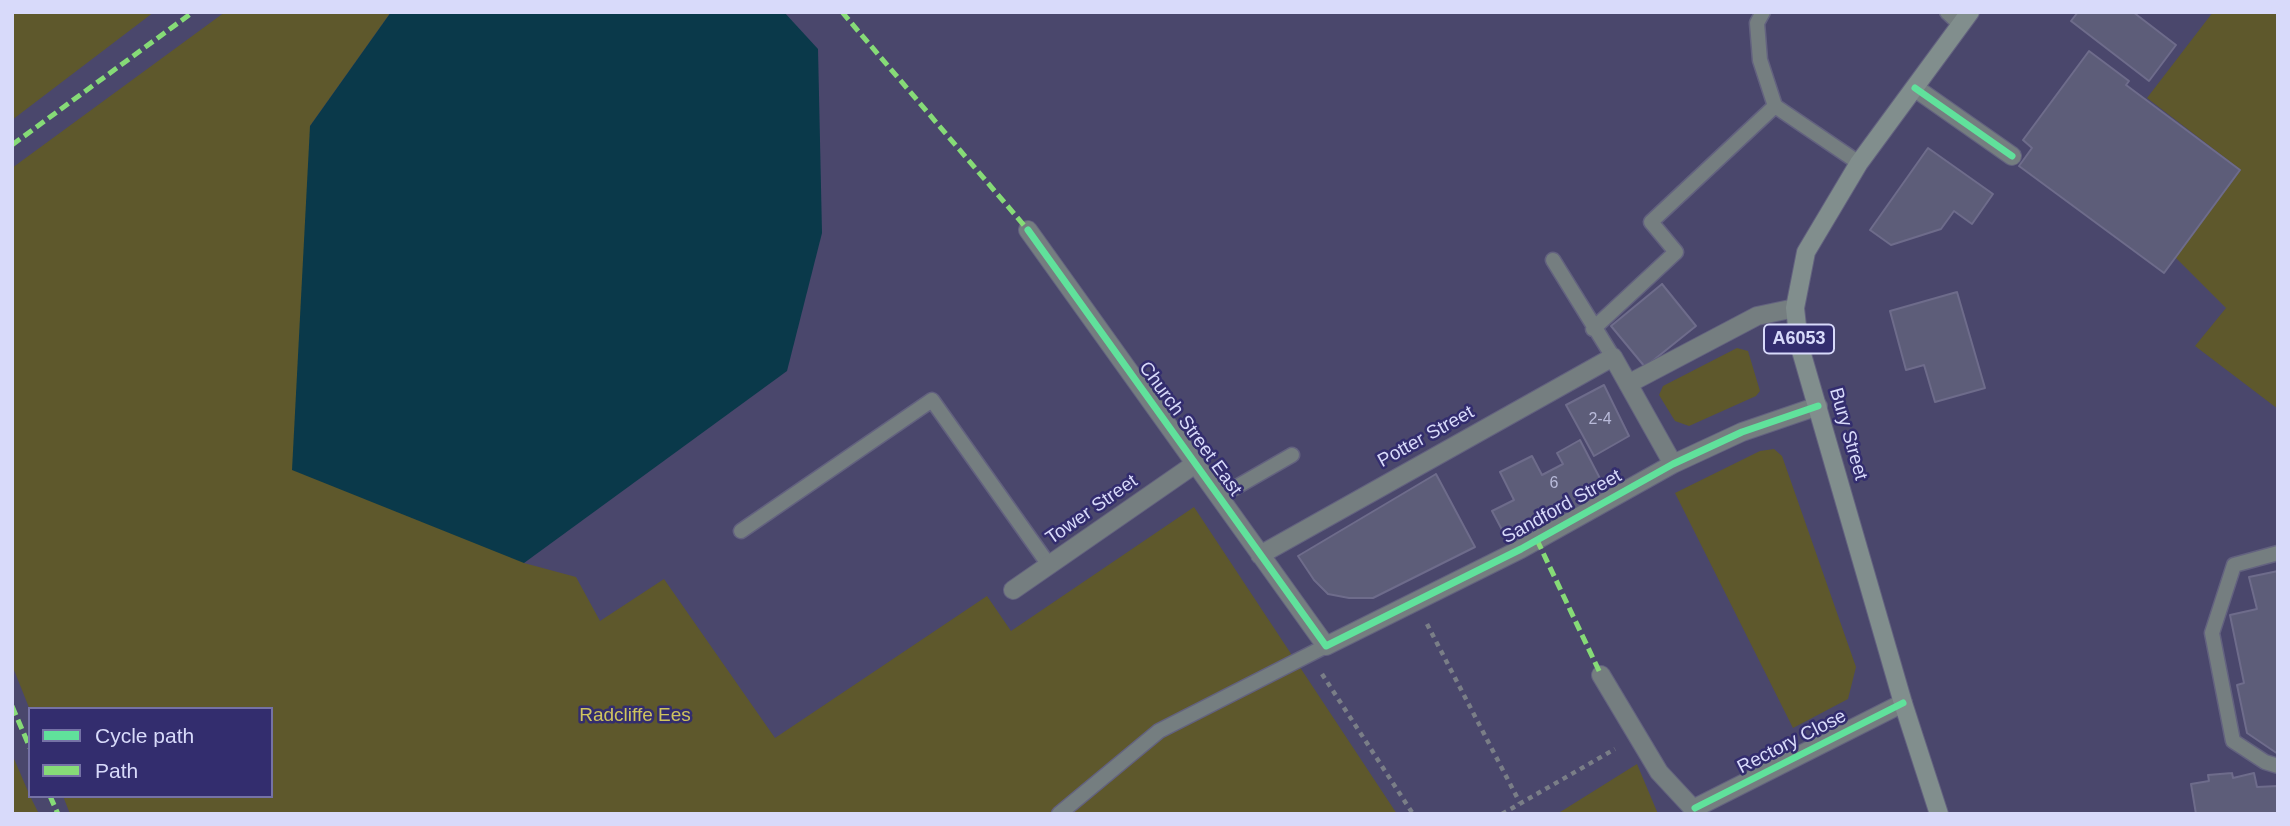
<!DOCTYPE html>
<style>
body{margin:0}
#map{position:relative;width:2290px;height:826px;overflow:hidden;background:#4a476c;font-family:Arial,sans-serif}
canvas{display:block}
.frame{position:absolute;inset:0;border:14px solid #d8dafa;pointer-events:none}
.legend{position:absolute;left:28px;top:707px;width:245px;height:91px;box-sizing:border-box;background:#332d6e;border:2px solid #7572a6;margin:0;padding:9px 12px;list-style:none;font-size:21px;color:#d8dafa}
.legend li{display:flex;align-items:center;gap:14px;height:35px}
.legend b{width:35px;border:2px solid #7572a6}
</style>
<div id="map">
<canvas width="2290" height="826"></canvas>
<div class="frame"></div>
<ul class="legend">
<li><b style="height:9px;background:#60e19b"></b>Cycle path</li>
<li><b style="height:9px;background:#86db77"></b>Path</li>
</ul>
</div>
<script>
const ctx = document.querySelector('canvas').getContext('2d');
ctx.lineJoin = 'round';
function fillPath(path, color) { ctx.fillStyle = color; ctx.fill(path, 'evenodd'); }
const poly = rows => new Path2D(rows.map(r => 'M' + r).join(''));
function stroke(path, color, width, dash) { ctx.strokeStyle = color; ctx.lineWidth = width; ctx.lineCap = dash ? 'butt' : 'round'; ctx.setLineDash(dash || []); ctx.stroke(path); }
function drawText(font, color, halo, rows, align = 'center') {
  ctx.font = font + ' Arial,sans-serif'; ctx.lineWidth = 5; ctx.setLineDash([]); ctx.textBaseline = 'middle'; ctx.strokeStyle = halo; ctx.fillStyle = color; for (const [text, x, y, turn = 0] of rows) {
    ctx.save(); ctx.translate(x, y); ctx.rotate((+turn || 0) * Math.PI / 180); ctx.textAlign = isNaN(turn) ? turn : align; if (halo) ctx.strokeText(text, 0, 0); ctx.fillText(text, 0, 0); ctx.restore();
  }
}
fillPath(poly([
 [12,12,154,12,12,120],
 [225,12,391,12,310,126,524,563,576,577,600,621,664,579,775,738,987,596,1011,631,1194,507,1397,814,70,814,63,796,271,796,271,709,30,710,12,665,12,168],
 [2213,12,2278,12,2278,409,2195,346,2226,308,2175,257,2241,170,2147,98],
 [1737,348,1748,351,1760,391,1756,396,1689,426,1675,421,1659,395,1663,386],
 [1774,449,1782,456,1856,667,1848,699,1793,728,1675,493,1760,451],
 [12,754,30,796,39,814,12,814],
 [1637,764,1658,814,1557,814]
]), '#5e582c');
fillPath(poly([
 [391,12,784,12,818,49,822,233,787,371,524,563,292,470,310,126]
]), '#0a394a');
const building = poly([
 [2078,12,2133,12,2176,45,2149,81,2071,21,2078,12],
 [2089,51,2129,81,2126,85,2240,170,2164,273,2019,166,2032,148,2023,140,2089,51],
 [1928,148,1993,194,1972,224,1954,211,1941,229,1891,245,1870,230,1928,148],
 [1662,284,1696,326,1645,367,1611,326,1662,284],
 [1957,292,1985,388,1935,402,1924,365,1906,370,1890,311,1957,292],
 [1604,385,1629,436,1594,456,1566,405,1604,385],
 [1580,440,1607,492,1509,543,1492,511,1514,500,1500,472,1532,456,1542,475,1563,464,1557,453,1580,440],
 [1436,474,1475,547,1373,598,1349,598,1328,594,1314,580,1298,556,1436,474],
 [2278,571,2278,754,2247,733,2237,685,2244,683,2230,615,2257,609,2249,577,2278,571],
 [2232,773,2233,778,2254,773,2257,787,2278,786,2278,814,2196,814,2191,784,2209,781,2208,775,2232,773]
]);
fillPath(building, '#5d5d79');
stroke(building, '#6e6c8b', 2);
const service = poly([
 [1763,12,1757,23,1760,60,1775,106],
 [1947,12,1961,25],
 [1553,260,1613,357],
 [1593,329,1676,252,1651,222,1775,106,1859,163],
 [1219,497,1292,455],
 [741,531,932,400,1049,565],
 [2278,553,2234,565,2212,633,2233,741,2265,762,2278,766],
 [1059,814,1159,731,1326,646]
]);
const minor = poly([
 [1915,88,2012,156],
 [1028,230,1326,646,1521,549,1673,464,1742,432,1818,406],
 [1628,384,1757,316,1795,308],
 [1260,555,1613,357,1673,464],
 [1013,590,1195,464],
 [1601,675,1659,772,1698,814],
 [1695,808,1903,703]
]);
const primary = poly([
 [1939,814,1903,703,1799,344,1795,308,1806,252,1859,163,1970,12]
]);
stroke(service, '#63627f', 17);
stroke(minor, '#63627f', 20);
stroke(primary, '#63627f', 20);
stroke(poly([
 [1427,624,1520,803],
 [1322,674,1413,814],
 [1502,814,1615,749]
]), '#7a7e87', 4.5, [5, 5]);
stroke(service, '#757e80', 14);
stroke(minor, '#757e80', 18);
stroke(primary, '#818e8d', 18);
stroke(poly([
 [842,12,1028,230],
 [12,145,193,12],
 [1537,540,1601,675],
 [12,706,30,748],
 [50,796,58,814]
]), '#86db77', 5, [10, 5]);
stroke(poly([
 [1915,88,2012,156],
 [1028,230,1326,646,1521,549,1673,464,1742,432,1818,406],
 [1695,808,1903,703]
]), '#60e19b', 7);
drawText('16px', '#b9bbda', null, [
 ["2-4",1600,420],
 ["6",1554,484]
]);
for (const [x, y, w] of [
 [1799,339,70]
]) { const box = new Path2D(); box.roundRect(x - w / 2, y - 14.5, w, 29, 5); ctx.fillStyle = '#332d6e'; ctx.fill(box); stroke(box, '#d8dafa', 2); }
drawText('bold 18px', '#d8dafa', null, [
 ["A6053",1799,339]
]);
drawText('19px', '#d8dafa', '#332d6e', [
 ["Church Street East",1190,429,54],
 ["Bury Street",1848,434,74],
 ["Potter Street",1426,437,-29],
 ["Sandford Street",1562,507,-29],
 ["Tower Street",1092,510,-35],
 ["Rectory Close",1792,742,-27]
]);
drawText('19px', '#cfc45e', '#332d6e', [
 ["Radcliffe Ees",635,716]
]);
</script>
